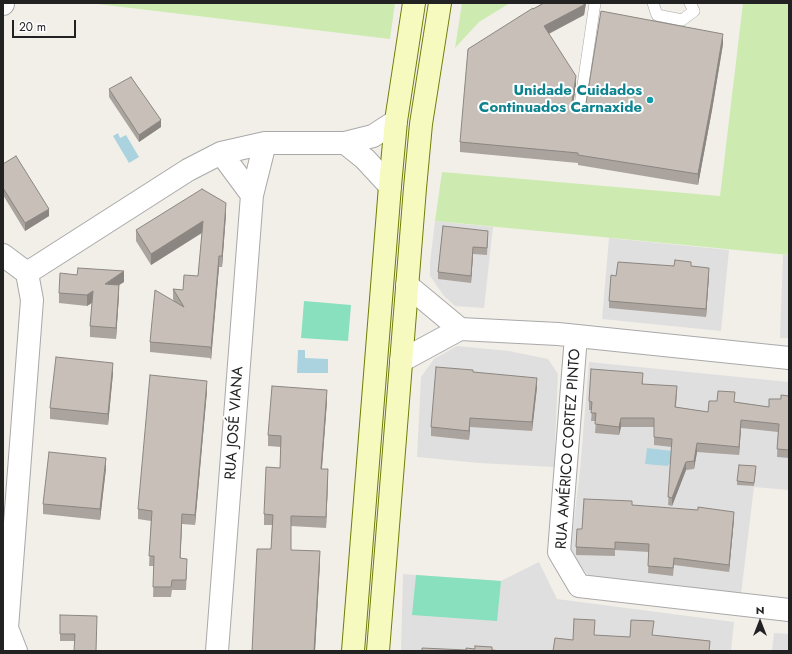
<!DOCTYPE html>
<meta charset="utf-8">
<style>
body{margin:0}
#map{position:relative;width:792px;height:654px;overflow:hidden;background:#f2efe9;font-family:Jost,sans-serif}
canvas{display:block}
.frame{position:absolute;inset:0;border:4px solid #222;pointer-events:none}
.north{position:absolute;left:740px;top:602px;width:40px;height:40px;-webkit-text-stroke:3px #fff;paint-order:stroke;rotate:0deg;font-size:11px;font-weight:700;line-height:16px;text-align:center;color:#222}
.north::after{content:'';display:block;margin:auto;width:14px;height:18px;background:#222;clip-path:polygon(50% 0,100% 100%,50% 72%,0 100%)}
.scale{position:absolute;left:12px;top:20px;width:64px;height:18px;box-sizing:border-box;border:2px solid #222;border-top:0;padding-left:5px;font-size:12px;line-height:14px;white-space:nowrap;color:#222;-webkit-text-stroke:3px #fff;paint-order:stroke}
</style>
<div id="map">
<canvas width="792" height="654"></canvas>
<div class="frame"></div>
<div class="north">N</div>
<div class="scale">20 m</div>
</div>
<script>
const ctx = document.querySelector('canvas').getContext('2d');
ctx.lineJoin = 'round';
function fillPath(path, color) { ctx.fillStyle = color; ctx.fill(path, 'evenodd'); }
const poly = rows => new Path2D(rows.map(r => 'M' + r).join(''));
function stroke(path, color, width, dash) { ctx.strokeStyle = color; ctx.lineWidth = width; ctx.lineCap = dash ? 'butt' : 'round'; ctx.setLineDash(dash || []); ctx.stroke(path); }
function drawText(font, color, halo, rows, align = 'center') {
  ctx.font = font + ' Jost,sans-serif'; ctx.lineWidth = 4; ctx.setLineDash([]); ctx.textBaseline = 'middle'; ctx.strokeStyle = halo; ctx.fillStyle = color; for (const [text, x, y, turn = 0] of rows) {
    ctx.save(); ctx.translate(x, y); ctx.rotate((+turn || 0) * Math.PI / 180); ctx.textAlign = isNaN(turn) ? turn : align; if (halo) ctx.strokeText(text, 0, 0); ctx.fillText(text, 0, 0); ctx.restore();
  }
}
fillPath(poly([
 [435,221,493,227,484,308,455,306,444,296,430,276,430,263],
 [609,238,729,250,721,331,602,319],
 [783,255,789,255,789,338,780,338],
 [457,346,509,351,548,359,558,374,554,467,479,463,417,457,421,377,434,359],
 [589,362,789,382,789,490,754,487,741,594,589,577,570,552,580,471],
 [539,562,557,599,734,622,731,651,401,651,403,574,501,581],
 [774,633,789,634,789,651,772,651]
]), '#e0dfdf');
fillPath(poly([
 [89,3,395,3,390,39],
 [462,3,510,3,479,22,455,48],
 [743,3,789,3,789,255,435,221,442,172,720,196]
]), '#cdebb0');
fillPath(poly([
 [304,301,351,305,348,341,301,338],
 [416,575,501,581,497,621,412,615]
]), '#88e0be');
fillPath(poly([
 [118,133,120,138,126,135,139,157,129,163,113,136],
 [298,350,305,350,305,358,328,359,328,373,297,373],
 [647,448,672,451,673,464,669,464,668,466,645,464]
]), '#aad3df');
const lane = poly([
 [653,3,657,15,682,20,694,11,690,3],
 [579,112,595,3]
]);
const street = poly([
 [3,4,3,3],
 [345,143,365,159,390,186],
 [221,153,252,195],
 [3,255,27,273,32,300,7,628,16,651],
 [27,273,188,170,221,153,265,143,345,143,373,136,396,121],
 [407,285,460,329],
 [576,336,559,552,579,586,789,610],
 [401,361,460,329,558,334,789,358],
 [217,651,252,195,265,143]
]);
const secondary = poly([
 [353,651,390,186,396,121,414,3],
 [378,651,415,188,421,124,440,3]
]);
stroke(lane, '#a9a9a9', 12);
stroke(street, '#a9a9a9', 24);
stroke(secondary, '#707d05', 24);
stroke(lane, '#fff', 11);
stroke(street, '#fff', 22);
stroke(secondary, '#f7fabf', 22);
fillPath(poly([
 [544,3,586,3,584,15,549,34,576,86,573,104,574,107,578,108,582,108,723,44,712,110,698,185,578,165,578,163,460,152,460,142,533,9],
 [109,89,161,127,139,142,109,97],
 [3,164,49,216,25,231,3,195],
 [226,214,222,267,219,267,211,360,210,358,150,352,150,342,174,301,173,299,173,289,183,290,198,276,202,233,151,265,136,241,136,230],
 [443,226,488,238,487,255,473,254,471,283,438,279,438,272],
 [674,266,691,266,709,275,706,317,609,308,609,301,616,276],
 [124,282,119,285,119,295,116,339,90,337,90,326,92,303,87,306,59,303,59,293],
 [473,372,537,387,532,431,470,427,469,440,431,436,431,427],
 [113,373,108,425,50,419,50,408],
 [643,381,643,384,677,394,676,407,708,412,735,402,769,407,781,399,789,396,789,458,777,457,778,432,741,428,739,455,697,452,694,469,686,470,672,506,668,505,672,447,654,445,654,427,621,427,619,435,595,433,596,421,591,421,592,410,589,410,589,401],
 [207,391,195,525,182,524,180,558,187,569,186,590,172,590,171,597,153,597,154,566,149,566,151,521,138,519,138,509],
 [327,401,322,469,328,480,326,528,291,526,291,550,320,562,315,651,252,651,271,549,272,525,264,525,264,514,280,468,281,447,268,446,268,435],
 [106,468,100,520,43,514,43,504],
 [756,470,754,486,737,485,737,481],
 [632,505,734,519,729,572,674,565,673,576,648,573,649,552,615,550,615,556,576,555,576,547,582,529],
 [60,615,97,651,75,641,60,641]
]), '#aba49e');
fillPath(poly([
 [584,3,586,3,584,15,544,36,544,26],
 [723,34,723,44,712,110,698,185,698,174],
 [576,76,576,86,572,111,572,101],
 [161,120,161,127,139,142,139,135],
 [226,203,226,214,222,267,222,256],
 [49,209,49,216,25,231,25,223],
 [203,221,203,232,151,265,151,254],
 [473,247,473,254,471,283,471,276],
 [219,256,219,267,211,360,211,349],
 [709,268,709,275,706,317,706,309],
 [124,271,124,282,119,285,119,295,116,339,116,328,105,284],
 [93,291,93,302,87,306,87,295],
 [113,363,113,373,108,425,108,414],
 [537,378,537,387,532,431,532,422],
 [207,381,207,391,195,525,195,515],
 [327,390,327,401,321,479,321,469],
 [470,418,470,427,469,440,469,431],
 [621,418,621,427,619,435,619,427],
 [741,420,741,428,739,455,739,447],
 [697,443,697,452,694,469,694,461],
 [106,458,106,468,100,520,100,509],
 [686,462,686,470,672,506,672,498],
 [328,469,328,480,326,528,326,517],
 [734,512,734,519,729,572,729,565],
 [182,514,182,524,180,568,180,558],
 [320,551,320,562,315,651,314,651]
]), '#8b8681');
const building = poly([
 [544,3,584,3,584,5,544,26,576,76,572,101,574,107,578,108,582,108,586,103,601,11,723,34,712,99,698,174,578,155,578,153,460,142,468,49,533,8,533,9,544,3],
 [131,77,161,120,139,135,109,89,131,77],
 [16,156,49,209,25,223,3,188,3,164,16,156],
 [202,189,226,203,222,256,219,256,211,349,210,347,150,342,155,290,184,307,173,289,183,290,184,275,198,276,203,221,151,254,136,230,202,189],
 [443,226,488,231,487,248,473,247,471,276,438,272,443,226],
 [675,260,691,262,691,266,709,268,706,309,609,301,611,275,616,276,618,262,674,266,675,260],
 [78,268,124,271,105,284,119,285,116,328,90,326,93,291,87,295,59,293,60,273,77,275,78,268],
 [56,357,113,363,108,414,50,408,56,357],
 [436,367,473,370,473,372,537,378,532,422,470,418,469,431,431,427,436,367],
 [591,369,643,373,642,384,677,386,675,407,708,412,709,401,717,401,718,391,735,392,734,402,769,407,769,399,781,399,781,395,789,396,789,450,777,449,779,424,741,420,739,447,697,443,694,461,686,462,672,498,668,497,672,439,654,437,654,418,621,418,619,427,595,424,596,413,591,413,592,402,589,401,591,369],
 [150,375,207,381,195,515,182,514,180,558,187,559,186,580,172,580,171,587,153,587,154,556,149,556,152,511,138,509,150,375],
 [272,386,327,390,321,469,328,469,326,517,291,516,291,550,320,551,314,651,252,651,257,549,271,549,273,515,264,514,266,467,280,468,281,436,268,435,272,386],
 [49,452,106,458,100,509,43,504,49,452],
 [739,465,756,466,754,483,737,481,739,465],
 [584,499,632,501,632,505,698,510,698,507,734,512,729,565,674,558,673,568,648,566,649,544,615,542,615,549,576,547,577,529,582,529,584,499],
 [60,615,97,616,96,651,74,651,75,634,60,634,60,615],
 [574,619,595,620,594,635,630,637,631,620,654,621,652,635,710,641,709,651,553,651,555,638,573,640,574,619],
 [475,646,492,647,492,650,501,651,422,651,422,648,466,650,466,648,475,649,475,646]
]);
fillPath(building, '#c7bfb8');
stroke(building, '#8b8681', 1);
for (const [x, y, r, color] of [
 [650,100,4,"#0f9aa8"]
]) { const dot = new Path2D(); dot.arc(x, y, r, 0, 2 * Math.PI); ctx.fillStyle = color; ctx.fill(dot); stroke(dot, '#fff', 1.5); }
drawText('bold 15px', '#0d838f', '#fff', [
 ["Unidade Cuidados",642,91],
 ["Continuados Carnaxide",642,108]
], 'right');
drawText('15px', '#222', '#fff', [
 ["RUA JOSÉ VIANA",235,423,-86],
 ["RUA AMÉRICO CORTEZ PINTO",569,449,-86]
]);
</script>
